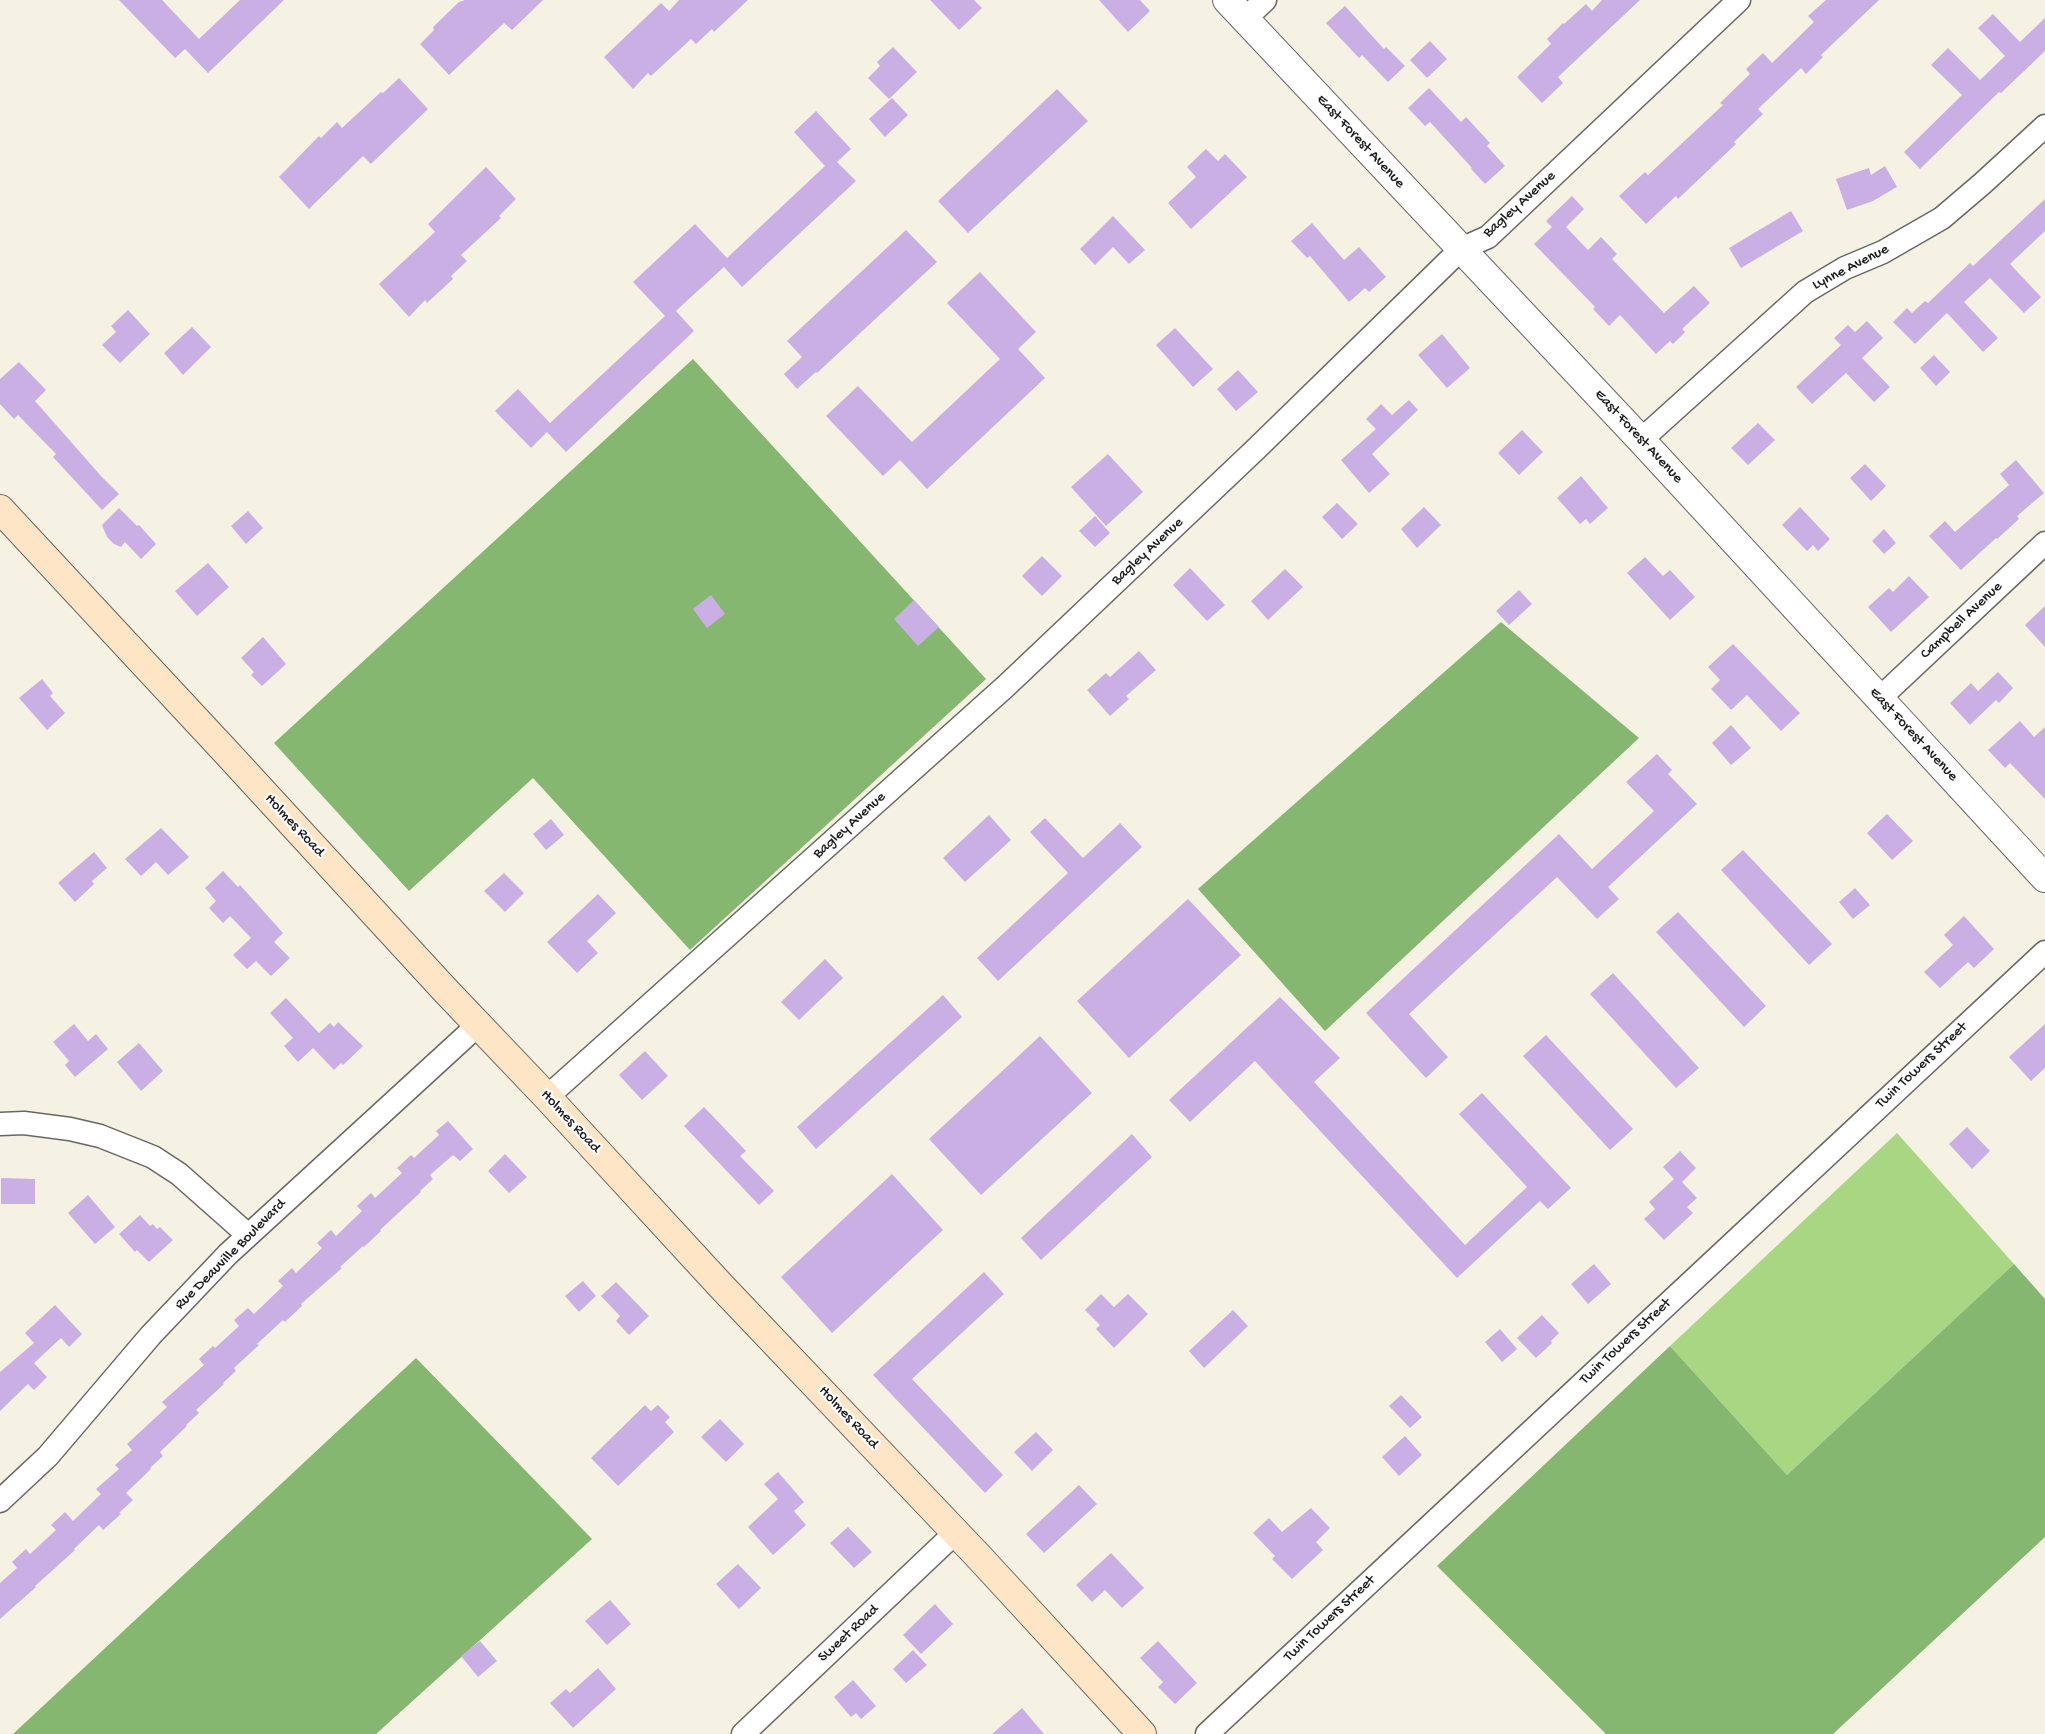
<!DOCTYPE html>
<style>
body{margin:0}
canvas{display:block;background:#f5f2e3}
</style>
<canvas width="2045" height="1734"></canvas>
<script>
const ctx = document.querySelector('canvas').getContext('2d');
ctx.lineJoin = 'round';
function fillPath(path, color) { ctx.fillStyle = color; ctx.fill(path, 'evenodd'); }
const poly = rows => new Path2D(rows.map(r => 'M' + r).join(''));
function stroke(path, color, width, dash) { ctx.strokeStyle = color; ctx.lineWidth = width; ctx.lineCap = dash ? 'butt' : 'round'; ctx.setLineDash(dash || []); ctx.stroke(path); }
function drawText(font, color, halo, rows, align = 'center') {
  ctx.font = font + ' "Gochi Hand",sans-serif'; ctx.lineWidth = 4.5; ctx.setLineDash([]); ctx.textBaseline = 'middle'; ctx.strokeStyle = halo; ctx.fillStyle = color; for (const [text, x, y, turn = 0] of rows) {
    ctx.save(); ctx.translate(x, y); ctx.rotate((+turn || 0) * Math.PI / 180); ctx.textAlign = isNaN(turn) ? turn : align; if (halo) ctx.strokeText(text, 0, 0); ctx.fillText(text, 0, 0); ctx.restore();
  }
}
fillPath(poly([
 [1897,1133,2014,1264,1787,1475,1670,1346]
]), '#a8d683');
fillPath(poly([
 [693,359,986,679,690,950,533,778,409,891,274,743],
 [1501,622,1639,738,1325,1031,1198,889],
 [2014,1264,2045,1299,2045,1537,1833,1734,1606,1734,1437,1566,1670,1346,1787,1475],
 [416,1358,592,1539,376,1734,13,1734]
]), '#86b771');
fillPath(poly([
 [119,0,162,0,199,39,240,0,284,0,208,73,185,49,175,58],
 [465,0,543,0,512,30,504,23,449,75,420,44,434,30,433,27,459,2],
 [679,0,748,0,714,32,712,29,696,44,691,39,651,76,648,73,633,89,604,57,661,3,669,11],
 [930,0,974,0,982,8,959,30],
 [1099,0,1140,0,1150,11,1128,32],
 [1602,0,1640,0,1558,77,1563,83,1542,103,1517,77,1551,44,1547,39,1563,23,1564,24,1586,4,1592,11],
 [1826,0,1879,0,1821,55,1823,57,1806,74,1801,68,1758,109,1763,114,1734,142,1736,144,1678,199,1676,196,1646,224,1619,196,1645,172,1648,175,1723,105,1720,103,1750,74,1746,69,1763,53,1772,63,1814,22,1808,16],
 [1345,6,1384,49,1386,47,1405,66,1388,82,1362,55,1359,58,1326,23],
 [1993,14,2020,42,2045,18,2045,51,2001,93,1999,92,1920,169,1904,152,1962,95,1931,65,1948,48,1980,80,2005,56,1978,28],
 [1430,41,1447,59,1427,78,1410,60],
 [893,47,917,72,889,99,868,78,880,66,877,62],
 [399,78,428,109,371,164,363,156,309,209,279,177,319,136,321,138,337,122,342,128,381,92,383,93],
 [1429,88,1461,122,1466,117,1490,143,1487,146,1505,166,1485,184,1471,169,1472,168,1430,122,1425,126,1408,108],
 [1057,89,1088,121,968,233,938,201],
 [892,98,908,115,885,137,869,119],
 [816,111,851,149,837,162,856,181,742,287,724,267,691,297,676,311,694,331,566,452,547,432,531,448,495,411,518,389,550,423,665,316,633,282,695,224,727,258,825,166,794,132],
 [1206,149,1218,161,1225,154,1247,177,1191,229,1168,203,1196,177,1187,167],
 [1885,166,1897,187,1873,201,1847,210,1836,179,1869,168,1871,175],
 [486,167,516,199,499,216,501,218,461,255,467,261,451,276,453,279,427,303,425,300,409,317,379,284,435,232,428,224],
 [1572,196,1584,209,1566,227,1588,250,1601,237,1617,254,1612,259,1664,313,1694,286,1710,303,1682,329,1685,332,1673,344,1670,341,1656,354,1620,315,1609,326,1593,309,1595,307,1534,244,1552,227,1546,221],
 [2045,199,2045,231,2010,264,2041,297,2024,313,1990,278,1964,302,1998,338,1983,352,1947,313,1915,344,1893,322,1907,308,1912,313,1925,301,1928,303,1970,263,1973,266],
 [1791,211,1803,231,1741,268,1729,248],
 [1113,216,1145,250,1129,264,1113,247,1095,265,1080,249],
 [1312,223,1344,260,1359,247,1386,277,1369,292,1365,288,1349,302,1310,256,1307,258,1291,241],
 [906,230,937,262,817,373,816,372,797,389,784,374,802,357,787,341],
 [980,272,1036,332,1018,349,1045,378,927,489,900,460,883,476,826,416,858,386,912,442,1000,359,947,303],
 [128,310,150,334,120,363,102,345,116,332,111,326],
 [1867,321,1883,338,1862,358,1890,387,1874,402,1846,373,1812,404,1796,387,1841,345,1834,338,1848,325,1855,332],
 [192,327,211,347,183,375,164,353],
 [1175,328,1213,369,1193,387,1156,345],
 [1442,334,1470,368,1447,388,1418,355],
 [1934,355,1950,372,1936,386,1920,368],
 [19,362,46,390,35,401,101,476,119,494,102,510,53,457,56,454,18,415,14,419,0,404,0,379],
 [1238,370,1258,392,1236,411,1217,389],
 [1409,400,1418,410,1372,454,1390,474,1369,493,1341,460,1376,429,1366,419,1381,404,1392,415],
 [1758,423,1775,440,1748,465,1731,448],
 [1522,430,1543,452,1519,475,1498,453],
 [1108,454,1143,492,1106,526,1071,487],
 [2016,460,2044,493,2017,516,2019,519,1997,539,1996,538,1961,570,1929,536,1945,521,1955,532,2009,485,2000,474],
 [1865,464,1886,486,1871,501,1850,478],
 [1581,476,1608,508,1590,524,1586,519,1580,524,1557,498],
 [1337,503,1358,524,1342,539,1322,517],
 [1424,507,1441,525,1417,548,1401,529],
 [1800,507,1830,539,1818,551,1813,545,1807,551,1782,525],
 [119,508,137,526,139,525,156,544,141,559,125,542,121,547,114,544,107,537,102,525],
 [248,511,263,528,246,544,231,526],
 [1095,516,1110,533,1095,547,1079,531],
 [1884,529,1896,543,1884,554,1872,541],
 [1042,556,1062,576,1042,596,1022,576],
 [1645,557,1663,576,1670,570,1695,597,1670,620,1627,573],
 [208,563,229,587,197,616,175,591],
 [1190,568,1225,605,1207,621,1173,585],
 [1285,569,1303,587,1268,620,1251,601],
 [1909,576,1929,597,1891,632,1868,607,1889,588,1893,592],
 [1519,590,1532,604,1509,625,1496,611],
 [711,595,725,614,707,628,693,609],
 [914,600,939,627,918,646,894,619],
 [2045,606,2045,647,2025,625],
 [263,637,286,664,262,686,251,675,254,672,241,658],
 [1733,644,1800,713,1781,731,1747,695,1731,710,1711,689,1720,680,1708,667],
 [1139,651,1156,670,1126,696,1129,699,1110,716,1087,690,1106,673,1110,677],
 [1998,672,2013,688,1999,703,1996,700,1970,725,1950,703,1971,683,1978,691],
 [42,679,53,693,50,696,65,713,47,730,19,698],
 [2020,721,2034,737,2045,727,2045,799,2010,763,2005,768,1988,750],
 [1731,725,1751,748,1731,765,1712,743],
 [1657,754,1672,770,1668,774,1697,804,1608,887,1619,899,1597,919,1557,877,1409,1014,1448,1057,1426,1078,1366,1013,1559,834,1592,869,1654,811,1626,782],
 [1887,814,1913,841,1892,860,1867,833],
 [989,815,1011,840,965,882,943,858],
 [1045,818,1083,858,1120,823,1142,847,998,981,977,958,1068,873,1030,832],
 [551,819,564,835,546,850,533,834],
 [161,828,189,857,168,875,156,862,141,876,125,859],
 [1743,850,1832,944,1809,965,1721,870],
 [94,852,107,868,92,881,94,884,75,902,58,883],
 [223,871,238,887,240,885,283,933,274,942,290,958,271,976,256,961,247,969,233,955,251,938,230,916,223,923,209,908,216,901,205,888],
 [504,873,524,893,505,912,484,891],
 [1855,888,1870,905,1853,919,1839,902],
 [598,894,616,913,587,941,598,953,577,973,547,942],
 [1188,899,1241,955,1129,1058,1077,1001],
 [1678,912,1766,1006,1744,1027,1656,932],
 [1964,916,1994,949,1974,968,1968,962,1940,988,1924,972,1953,945,1944,935],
 [825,959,843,978,799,1020,781,1002],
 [1613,973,1699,1068,1676,1088,1590,994],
 [943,995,962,1017,816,1149,797,1127],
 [1280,997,1340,1058,1314,1082,1465,1245,1527,1187,1459,1114,1482,1093,1571,1188,1548,1209,1540,1201,1457,1278,1255,1061,1190,1122,1169,1100],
 [286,998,319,1033,330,1023,334,1027,338,1022,363,1046,343,1065,341,1063,334,1070,313,1048,298,1062,284,1046,293,1038,270,1013],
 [74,1024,88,1041,96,1034,108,1049,75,1077,65,1065,69,1061,53,1042],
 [2045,1024,2045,1068,2031,1081,2009,1057],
 [1546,1035,1633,1129,1610,1150,1523,1056],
 [1040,1036,1092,1093,981,1195,929,1139],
 [139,1043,163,1071,141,1091,117,1062],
 [645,1051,668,1076,642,1100,619,1075],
 [704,1107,746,1151,740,1156,774,1191,759,1205,684,1126],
 [448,1121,473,1149,460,1161,453,1155,430,1175,433,1179,420,1191,421,1192,380,1230,381,1231,364,1247,363,1246,340,1267,342,1268,301,1304,302,1306,285,1322,283,1320,257,1344,259,1345,234,1368,236,1371,223,1383,224,1384,196,1410,199,1413,186,1425,187,1426,160,1452,163,1456,150,1468,151,1469,126,1493,133,1500,119,1513,121,1514,103,1530,99,1525,74,1549,75,1550,35,1586,36,1587,0,1619,0,1583,17,1568,12,1562,26,1549,30,1554,56,1530,51,1525,65,1512,73,1521,101,1494,96,1489,119,1469,115,1465,132,1450,127,1444,167,1407,162,1402,204,1365,199,1359,213,1346,215,1348,239,1326,234,1320,248,1308,254,1314,283,1286,278,1281,292,1268,296,1273,322,1248,317,1243,331,1230,336,1236,362,1211,357,1206,371,1193,375,1198,402,1173,397,1168,411,1155,414,1158,439,1135,436,1131],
 [1967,1127,1990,1151,1972,1169,1949,1144],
 [1132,1134,1152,1157,1041,1260,1021,1238],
 [1680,1151,1696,1168,1682,1182,1697,1198,1687,1207,1693,1213,1664,1240,1644,1219,1655,1209,1649,1202,1674,1179,1663,1167],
 [505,1154,527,1177,509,1193,488,1171],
 [892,1174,943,1230,832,1333,781,1277],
 [1,1178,35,1179,35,1204,1,1204],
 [88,1195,115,1227,95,1244,68,1213],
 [140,1215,150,1226,153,1224,157,1229,160,1227,173,1240,149,1262,137,1250,135,1252,119,1234],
 [1594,1264,1611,1284,1588,1304,1571,1284],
 [984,1272,1004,1294,912,1379,1003,1475,985,1493,873,1375],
 [583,1281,596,1296,579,1312,565,1296],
 [616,1282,649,1316,629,1335,616,1321,620,1316,601,1296],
 [1101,1294,1114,1307,1128,1294,1148,1314,1114,1348,1096,1329,1100,1325,1085,1310],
 [55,1305,82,1334,69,1347,61,1338,34,1363,47,1377,34,1390,28,1384,0,1411,0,1372,34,1343,25,1333],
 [1233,1310,1248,1326,1204,1368,1189,1351],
 [1542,1315,1559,1333,1551,1341,1552,1343,1536,1358,1517,1338],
 [1500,1329,1517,1349,1502,1362,1485,1342],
 [1401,1395,1422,1417,1410,1428,1389,1406],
 [645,1405,651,1411,658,1405,670,1417,665,1422,674,1432,618,1486,591,1458],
 [720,1419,744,1444,726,1462,701,1437],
 [1036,1432,1053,1450,1032,1471,1014,1452],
 [1405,1436,1422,1455,1399,1476,1382,1457],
 [778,1472,804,1502,794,1511,806,1525,773,1555,748,1527,778,1499,764,1484],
 [1079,1485,1097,1504,1044,1553,1026,1534],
 [1311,1508,1330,1528,1316,1542,1323,1550,1292,1579,1272,1559,1275,1556,1253,1533,1269,1518,1282,1532],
 [848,1527,872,1552,854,1568,830,1543],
 [1111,1553,1144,1588,1122,1608,1105,1590,1092,1602,1076,1585],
 [738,1564,761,1588,739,1609,716,1584],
 [610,1600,631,1624,607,1645,585,1621],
 [935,1604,953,1624,921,1654,903,1635],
 [480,1641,497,1661,478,1677,461,1656],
 [1158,1641,1197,1683,1175,1704,1158,1687,1163,1682,1140,1658],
 [913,1650,927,1665,906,1683,893,1669],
 [598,1668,616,1689,573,1728,550,1703,566,1689,570,1693],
 [853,1680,876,1706,861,1719,856,1713,851,1717,834,1697],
 [1022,1708,1044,1734,992,1734]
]), '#caafe5');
const minor = poly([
 [1245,19,1265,0],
 [1641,440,1805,292,1845,268,1883,252,1942,218,1983,183,2045,126],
 [1880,698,2045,543],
 [547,1097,1006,686,1256,449,1461,249,1488,237,1739,0],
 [0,1124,24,1123,70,1129,100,1136,153,1157,179,1174,248,1235],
 [0,1501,48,1456,151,1335,228,1254,478,1025],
 [743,1734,955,1533],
 [1207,1734,2045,952]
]);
const tertiary = poly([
 [1227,0,1641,440,2045,878]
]);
const secondary = poly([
 [0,509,228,754,445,990,547,1097,721,1286,980,1558,1142,1734]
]);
stroke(minor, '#686762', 25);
stroke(tertiary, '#686762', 30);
stroke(secondary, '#686762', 30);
stroke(minor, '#fff', 22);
stroke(tertiary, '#fff', 28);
stroke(secondary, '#fde5c5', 28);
drawText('15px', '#1c1c1c', '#fff', [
 ["East Forest Avenue",1360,142,47],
 ["Bagley Avenue",1520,205,-42],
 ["Lynne Avenue",1851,268,-27],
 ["East Forest Avenue",1638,437,47],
 ["Bagley Avenue",1148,552,-43],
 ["Campbell Avenue",1962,621,-43],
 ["East Forest Avenue",1913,735,47],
 ["Holmes Road",294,826,47],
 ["Bagley Avenue",850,826,-42],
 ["Twin Towers Street",1922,1066,-43],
 ["Holmes Road",570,1122,47],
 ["Rue Deauville Boulevard",231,1255,-45],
 ["Twin Towers Street",1626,1342,-43],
 ["Holmes Road",848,1418,47],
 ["Twin Towers Street",1330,1619,-43],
 ["Sweet Road",849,1634,-43]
]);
</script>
